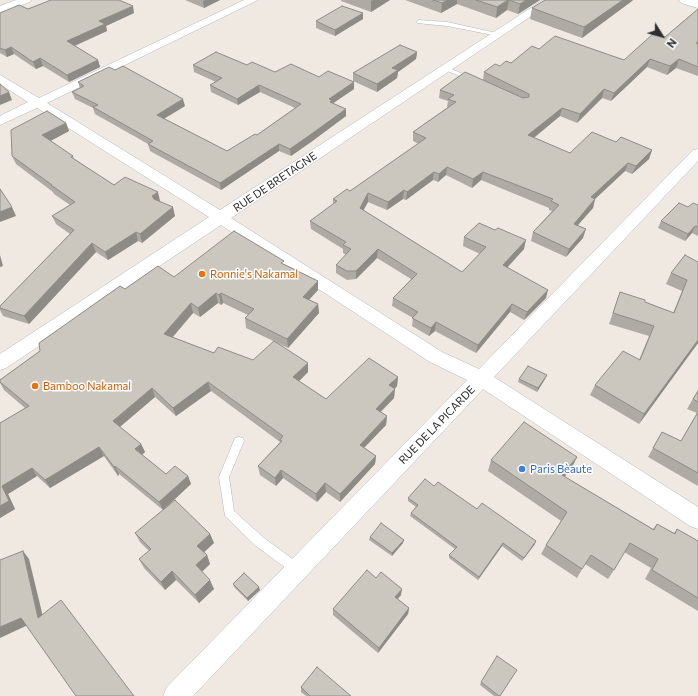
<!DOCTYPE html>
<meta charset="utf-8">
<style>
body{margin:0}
#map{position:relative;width:698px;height:696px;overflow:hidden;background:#efe9e1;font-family:Commissioner,sans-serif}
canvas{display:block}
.north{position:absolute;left:642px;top:16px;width:40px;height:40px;-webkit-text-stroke:3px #fff;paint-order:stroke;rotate:127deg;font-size:11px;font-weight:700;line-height:16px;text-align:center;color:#2e2e2e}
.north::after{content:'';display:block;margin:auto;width:14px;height:18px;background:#2e2e2e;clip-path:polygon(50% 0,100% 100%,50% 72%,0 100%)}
</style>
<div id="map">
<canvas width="698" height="696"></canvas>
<div class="north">N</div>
</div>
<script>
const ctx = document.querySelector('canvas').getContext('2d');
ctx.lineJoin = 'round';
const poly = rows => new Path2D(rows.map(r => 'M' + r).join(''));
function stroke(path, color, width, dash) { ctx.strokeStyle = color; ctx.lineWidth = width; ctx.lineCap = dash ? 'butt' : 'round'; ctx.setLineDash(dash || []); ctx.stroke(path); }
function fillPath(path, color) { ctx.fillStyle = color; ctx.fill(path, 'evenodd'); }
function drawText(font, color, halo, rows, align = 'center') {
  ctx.font = font + ' Commissioner,sans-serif'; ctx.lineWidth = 3; ctx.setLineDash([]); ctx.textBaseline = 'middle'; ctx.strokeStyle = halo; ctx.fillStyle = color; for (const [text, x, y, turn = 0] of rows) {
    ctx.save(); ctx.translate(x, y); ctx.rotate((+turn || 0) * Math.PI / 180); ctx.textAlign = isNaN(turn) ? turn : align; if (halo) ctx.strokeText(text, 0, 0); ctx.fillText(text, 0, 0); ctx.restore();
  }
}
const lane = poly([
 [419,20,447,22,501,34,498,36,447,26,417,23,416,22,419,20],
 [443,67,447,67,476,80,471,81,443,69,443,67],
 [239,437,243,438,244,441,229,477,234,511,264,538,302,566,304,570,302,574,298,575,294,574,256,546,225,516,219,477,235,438,239,437]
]);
const street = poly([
 [16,0,31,0,30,2,0,13,0,6,16,0],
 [244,0,258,0,47,103,220,210,543,0,555,0,231,218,442,352,479,369,693,150,698,149,698,161,494,377,698,507,698,529,690,526,483,389,193,696,163,696,167,687,467,380,430,362,221,225,6,368,0,370,0,354,209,217,37,108,0,125,0,116,28,102,0,84,0,75,39,98,244,0]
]);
const secondary = poly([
 [679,0,698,0,698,8,681,3,679,0]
]);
stroke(lane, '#b4b7c1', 1);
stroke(street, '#b4b7c1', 1);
stroke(secondary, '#b4b7c1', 1);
fillPath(lane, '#fff');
fillPath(street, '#fff');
fillPath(secondary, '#fff');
fillPath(poly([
 [185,0,220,0,204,8],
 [341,0,390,0,371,12,341,1],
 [405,0,540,0,518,14,507,10,496,18,457,4,441,13],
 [545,0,633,0,632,1,582,38,530,19,532,8],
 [698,9,698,76,676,68,667,75,647,67,611,101,602,98,577,123,560,116,534,138,570,153,616,142,652,150,649,159,632,174,625,171,595,199,593,208,577,226,583,238,566,257,531,241,533,232,552,211,549,210,549,208,481,180,472,188,446,175,438,182,433,180,406,200,403,199,387,210,368,202,363,210,462,272,480,254,463,246,464,237,524,249,507,268,546,298,524,320,510,312,476,353,435,331,429,336,412,326,413,318,392,306,393,298,411,279,377,258,356,279,347,280,336,273,336,265,346,255,343,253,343,249,311,229,310,221,333,205,333,199,350,191,419,144,413,141,413,132,448,107,447,107,448,101,439,98,440,90,483,80,484,72,500,66,511,63,539,49,624,60,665,37],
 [0,13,134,13,106,26,107,31,75,46,98,60,100,67,69,82,43,66,36,69,14,54,7,57,0,53],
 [363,19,335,36,316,28,316,21],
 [417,52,416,59,398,72,397,78,377,92,353,81,353,73],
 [193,65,247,65,275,72,319,77,354,82,354,89,333,103,346,109,346,116,311,142,291,156,279,151,221,190,150,151,148,144,95,114,93,108,75,99,72,92,80,88,78,82,115,70,185,106,164,119,227,151,257,135,295,108,260,92,238,105,211,92,210,85,216,82,194,72],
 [66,123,69,131,50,141,73,156,74,159,114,185,160,201,175,216,142,243,138,241,108,260,96,252,29,324,3,316,0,310,0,306,70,234,56,224,52,216,70,205,54,194,53,192,16,164,12,156],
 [698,205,698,236,692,233,685,241,658,228,661,221,688,207],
 [685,255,698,343,639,424,590,395,595,385,639,360,649,336,609,324,620,292,673,313,682,291,666,284,671,273],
 [284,264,318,281,318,290,309,300,318,304,319,313,288,348,246,328,245,318,248,315,223,303,221,305,218,303,200,317,193,313,172,337,214,353,253,360,308,363,308,372,299,381,326,399,398,377,397,386,395,389,394,398,381,412,387,416,386,425,364,448,376,456,375,464,340,502,326,492,317,502,283,478,276,486,260,475,258,466,280,442,211,391,176,416,155,397,120,427,141,444,145,452,142,455,166,474,188,476,191,484,163,510,119,474,118,476,104,456,50,488,37,476,8,494,15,509,0,518,0,423,25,408,4,390,0,383,0,380,125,289,174,277],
 [547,375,545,379,537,392,518,382,519,379],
 [698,390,698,486,648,457,662,432,681,441,697,413,687,409],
 [577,457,572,467,565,477,653,529,657,524,674,533,677,529,698,541,698,611,645,579,651,568,624,552,614,570,608,579,585,564,577,578,541,554,546,545,561,521,488,471,491,460],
 [434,486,477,509,535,544,522,561,502,546,478,580,449,558,449,555,455,549,410,516,411,513,416,507,408,501,408,498],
 [135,533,210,534,214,543,204,552,207,555,210,564,202,572,214,589,199,603,176,580,165,590,144,568,139,559,149,551,140,542],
 [370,537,403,543,392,556,369,540],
 [376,578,401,595,398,599,409,608,408,614,378,653,333,615,333,609],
 [233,584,260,590,248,601,234,587],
 [481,682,500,696,494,696,480,685],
 [301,687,351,696,306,696,301,692]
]), '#afaba4');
fillPath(poly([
 [205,0,220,0,204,8,203,1],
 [373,0,390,0,371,12,371,1],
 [447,0,457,0,457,4,441,13,442,3],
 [509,0,507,10,496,18,497,7],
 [526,0,540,0,518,14,520,4],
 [623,0,633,0,632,1,582,38,584,27],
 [133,6,134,13,106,26,107,31,69,48,67,41,99,21],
 [363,13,363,19,335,36,335,30],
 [11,47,14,54,7,57,5,50],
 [417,52,416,59,398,72,397,78,377,92,377,84,392,68],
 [40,58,43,66,36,69,33,62],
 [650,59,647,67,611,101,614,93],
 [679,59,676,68,667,75,670,66],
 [98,60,100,67,69,82,67,75],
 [354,82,354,89,332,104,332,107,329,99],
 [259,85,260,92,238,105,237,99],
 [604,89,602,98,577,123,580,114],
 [9,92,12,100,0,105,0,96],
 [183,99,185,106,158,122,157,115],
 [562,108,560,116,526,144,528,135],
 [346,109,346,116,311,142,291,156,290,149],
 [66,123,69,131,45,144,42,135],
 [279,144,279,151,221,190,220,183],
 [652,150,649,159,632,174,636,166],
 [628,163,625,171,595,199,593,208,571,233,574,224,591,197],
 [447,167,446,175,438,182,439,174],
 [434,172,433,180,406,200,407,192],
 [483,172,481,180,472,188,473,179],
 [404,190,403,199,387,210,388,202],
 [158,192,160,201,154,205,152,196],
 [368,193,368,202,360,217,360,208],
 [12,207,16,216,0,222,0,212],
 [173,207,175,216,142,243,140,234],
 [695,226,692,233,685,241,688,234],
 [586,229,583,238,566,257,569,249],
 [136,232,138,241,108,260,105,252],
 [526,240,524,249,501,274,503,265],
 [92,243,96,252,29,324,24,316],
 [378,249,377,258,356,279,356,271],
 [0,255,3,266,0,267],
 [318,281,318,290,303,306,303,297],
 [548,290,546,298,524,320,527,312],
 [216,293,218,303,200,317,198,308],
 [221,293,223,303,221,305,219,295],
 [191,303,193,313,167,344,164,334],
 [318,304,319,313,288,348,287,339],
 [512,304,510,312,476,353,478,345],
 [436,322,435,331,429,336,431,328],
 [698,340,698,343,639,424,644,414],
 [308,363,308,372,294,386,293,377],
 [547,375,545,379,537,392,538,388],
 [398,377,397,386,389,394,389,385],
 [208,382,211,391,176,416,173,408],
 [152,388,155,397,116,430,113,421],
 [395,389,394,398,375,417,376,409],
 [387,416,386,425,359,453,360,445],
 [141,444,145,452,138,458,135,449],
 [99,447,104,456,50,488,45,480],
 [376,456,375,464,340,502,340,494],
 [577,457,572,467,558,485,562,475],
 [115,466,119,474,118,476,114,467],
 [32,468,37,476,8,494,15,509,0,518,0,506,2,486],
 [281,470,283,478,276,486,275,478],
 [188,476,191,484,163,510,159,502],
 [325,483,326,492,317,502,316,494],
 [210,534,214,543,201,555,197,546],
 [404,540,403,543,392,556,392,553],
 [536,541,535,544,522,561,524,558],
 [503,543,502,546,478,580,479,577],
 [23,551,29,559,45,625,38,618],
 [207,555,210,564,199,574,196,565],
 [172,571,176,580,165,590,161,582],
 [210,580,214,589,199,603,195,595],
 [259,587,260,590,248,601,247,598],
 [402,589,401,595,394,602,395,597],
 [409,608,408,614,378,653,379,648],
 [21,618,28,625,0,638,0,627]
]), '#8e8b86');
const building = poly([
 [51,0,119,0,133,6,99,21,105,24,67,41,98,60,67,75,40,58,33,62,11,47,5,50,0,48,0,13,19,5,28,9,51,0],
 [433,0,447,0,442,3,433,0],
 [476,0,508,0,497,7,476,0],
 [509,0,526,0,520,4,509,0],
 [545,0,623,0,584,27,532,8,545,0],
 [342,6,363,13,335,30,316,21,342,6],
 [698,9,698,42,696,43,698,44,698,67,679,59,670,66,650,59,614,93,604,89,580,114,562,108,528,135,570,153,592,132,616,142,621,137,652,150,636,166,628,163,591,197,595,199,574,224,586,229,569,249,533,232,559,205,551,201,553,199,483,172,473,179,447,167,439,174,434,172,407,192,404,190,388,202,368,193,360,208,462,272,486,247,464,237,479,223,495,230,498,228,526,240,503,265,548,290,527,312,512,304,478,345,436,322,431,328,412,318,418,312,393,298,417,274,378,249,356,271,347,271,336,265,351,249,343,245,346,242,310,221,337,201,333,199,347,189,350,191,426,138,413,132,456,102,448,99,454,95,440,90,465,72,523,98,529,97,529,94,484,72,495,64,500,66,506,61,511,63,532,46,539,49,555,36,624,60,654,33,665,37,698,9],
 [400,45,417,52,392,68,398,70,377,84,353,73,400,45],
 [216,52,247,65,252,62,275,72,291,64,319,77,328,71,354,82,329,99,332,100,330,102,346,109,310,135,290,149,279,144,220,183,148,144,153,141,93,107,98,105,72,92,84,86,78,82,109,67,115,70,123,66,183,99,157,115,227,151,255,134,257,135,301,104,259,85,237,99,210,85,222,78,193,65,216,52],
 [0,84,9,92,0,96,0,84],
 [47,111,66,123,42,135,73,156,71,157,114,185,125,177,158,192,152,196,154,199,173,207,140,234,136,232,105,252,92,243,24,316,0,308,0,306,74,230,52,216,75,202,51,185,52,185,12,156,11,130,47,111],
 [0,189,12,207,0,212,0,189],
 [679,203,688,207,693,203,698,205,698,227,695,226,688,234,661,221,679,203],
 [234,231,284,261,281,263,318,281,303,297,318,304,287,339,245,318,254,309,221,293,219,295,216,293,198,308,191,303,164,334,214,353,218,347,253,360,274,341,308,363,293,377,326,399,369,358,398,377,389,385,395,389,376,409,387,416,360,445,376,456,340,494,325,483,316,494,281,470,275,478,258,466,282,441,280,440,283,436,208,382,173,408,152,388,113,421,141,444,135,449,166,474,175,466,188,476,159,502,115,466,114,467,99,447,45,480,32,468,2,486,9,501,0,506,0,423,29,406,0,382,0,380,40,351,39,343,120,286,125,289,158,266,174,277,234,231],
 [685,255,698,262,698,340,644,414,595,385,623,351,640,360,654,326,613,313,620,292,645,300,645,302,674,313,687,280,671,273,685,255],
 [528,366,547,375,538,388,519,379,528,366],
 [698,391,698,402,693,399,698,391],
 [698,412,698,473,653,448,662,432,681,441,698,412],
 [524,422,577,457,562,475,654,530,657,524,675,534,677,529,698,541,698,598,652,570,658,559,630,543,614,570,591,555,582,569,546,545,567,512,491,460,524,422],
 [425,479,434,486,438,482,477,509,482,503,536,541,524,558,503,543,479,577,449,555,457,547,411,513,418,505,408,498,425,479],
 [175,500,210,534,197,546,207,555,196,565,210,580,195,595,172,571,161,582,139,559,151,549,135,533,175,500],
 [381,523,404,540,392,553,370,537,381,523],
 [23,551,38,618,61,600,134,696,76,696,21,618,0,627,0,560,23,551],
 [367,570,376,578,381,572,402,589,395,597,409,608,379,648,333,609,367,570],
 [244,573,259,587,247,598,233,584,244,573],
 [497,656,517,670,500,696,499,696,481,682,497,656],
 [317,667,351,696,310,696,301,687,317,667]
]);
fillPath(building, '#cbc7bf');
stroke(building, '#8e8b86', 1);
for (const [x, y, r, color] of [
 [202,274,4,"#e8710a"],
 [35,386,4,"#e8710a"],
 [522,469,4,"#3f7fe0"]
]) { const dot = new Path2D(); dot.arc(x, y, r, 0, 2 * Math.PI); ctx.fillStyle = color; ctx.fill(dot); stroke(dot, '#fff', 1.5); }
drawText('11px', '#2e2e2e', '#fff', [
 ["RUE DE BRETAGNE",275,182,-34],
 ["RUE DE LA PICARDE",437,425,-46]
]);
drawText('11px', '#c56008', '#fff', [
 ["Ronnie's Nakamal",210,274],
 ["Bamboo Nakamal",43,386]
], 'left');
drawText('11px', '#366cbe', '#fff', [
 ["Paris Bèaute",530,469]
], 'left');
</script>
